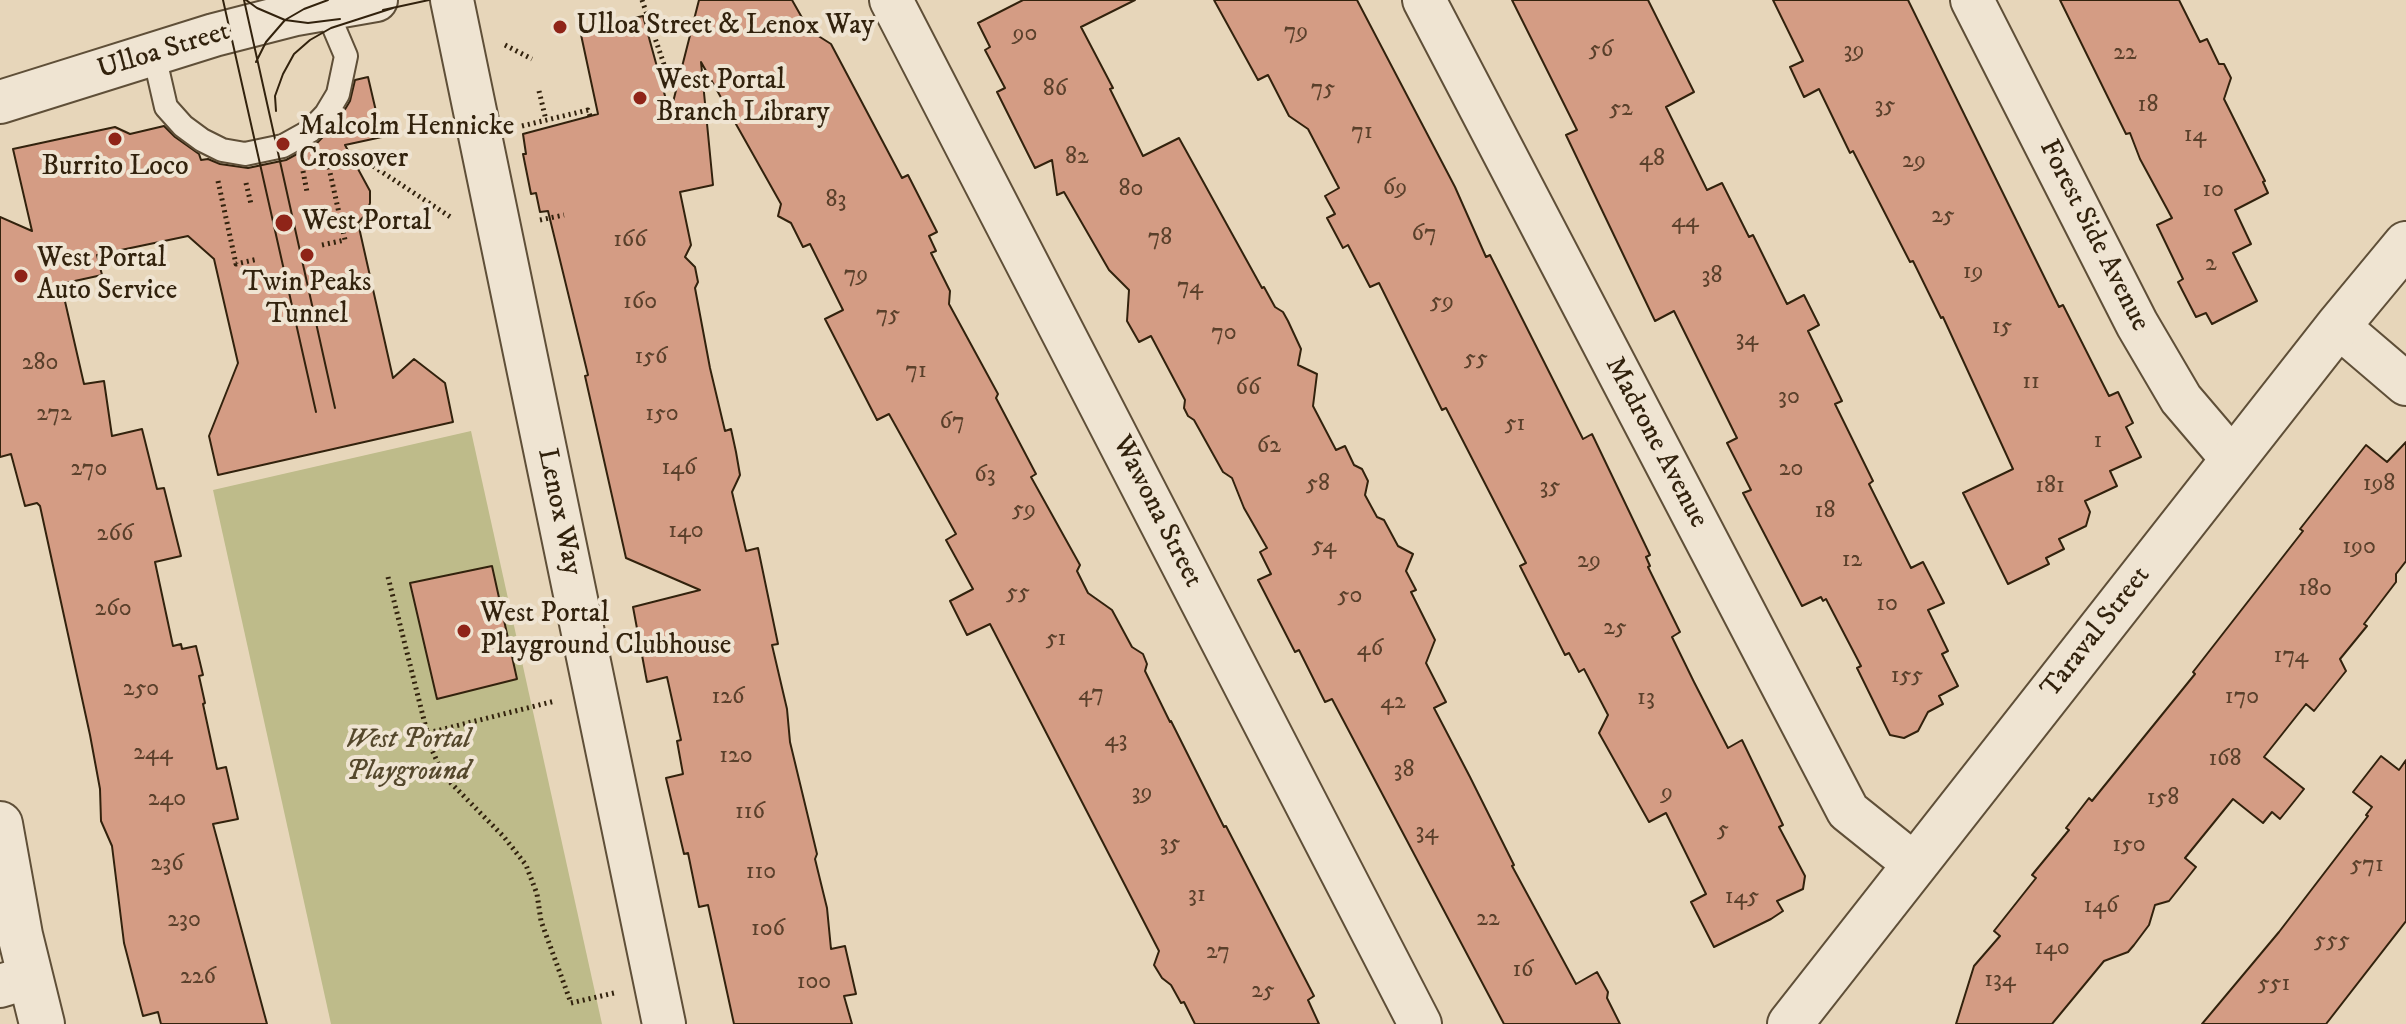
<!DOCTYPE html>
<style>
body{margin:0}
canvas{display:block;background:#e7d6ba}
</style>
<canvas width="2406" height="1024"></canvas>
<script>
const ctx = document.querySelector('canvas').getContext('2d');
ctx.lineJoin = 'round';
function fillPath(path, color) { ctx.fillStyle = color; ctx.fill(path, 'evenodd'); }
const poly = rows => new Path2D(rows.map(r => 'M' + r).join(''));
function stroke(path, color, width, dash) { ctx.strokeStyle = color; ctx.lineWidth = width; ctx.lineCap = dash ? 'butt' : 'round'; ctx.setLineDash(dash || []); ctx.stroke(path); }
function drawText(font, color, halo, rows, align = 'center') {
  ctx.font = font + ' "IM FELL DW Pica",serif'; ctx.lineWidth = 8; ctx.setLineDash([]); ctx.textBaseline = 'middle'; ctx.strokeStyle = halo; ctx.fillStyle = color; for (const [text, x, y, turn = 0] of rows) {
    ctx.save(); ctx.translate(x, y); ctx.rotate((+turn || 0) * Math.PI / 180); ctx.textAlign = isNaN(turn) ? turn : align; if (halo) ctx.strokeText(text, 0, 0); ctx.fillText(text, 0, 0); ctx.restore();
  }
}
fillPath(poly([
 [471,431,602,1024,331,1024,213,490]
]), '#bebb8a');
const building = poly([
 [699,0,792,0,809,30,831,44,902,178,908,175,937,232,929,236,936,251,931,253,950,291,949,304,998,394,996,398,1036,474,1031,477,1080,565,1077,571,1088,593,1112,610,1132,647,1143,654,1147,664,1145,671,1170,722,1171,721,1224,827,1226,826,1314,996,1308,1000,1319,1024,1195,1024,1184,1002,1181,1003,1171,985,1162,978,1154,965,1159,951,990,624,967,635,950,601,973,589,946,540,956,534,889,414,877,420,825,319,843,310,810,244,803,247,791,223,778,216,781,204,701,62,713,185,680,192,691,245,685,257,695,267,698,282,695,288,710,368,725,431,731,429,736,452,740,475,732,492,746,551,758,548,778,644,772,645,787,709,790,742,817,854,815,859,827,908,831,949,845,946,856,994,844,996,852,1024,734,1024,708,905,699,907,688,853,684,854,666,778,683,774,677,741,681,740,667,677,647,682,633,607,700,590,626,558,585,376,588,375,548,211,540,212,536,193,531,194,523,154,526,154,523,134,598,114,580,30,643,16,670,114,699,0],
 [1023,0,1135,0,1081,27,1113,88,1110,89,1143,156,1179,138,1262,288,1264,287,1275,307,1283,312,1288,321,1301,349,1298,365,1317,374,1313,406,1336,450,1345,446,1354,465,1362,469,1368,481,1365,495,1377,517,1384,520,1398,546,1413,554,1406,571,1416,590,1411,592,1435,640,1426,663,1446,702,1434,708,1470,777,1514,865,1512,866,1576,984,1597,972,1608,992,1607,998,1620,1024,1504,1024,1332,699,1325,702,1299,650,1295,652,1258,580,1271,574,1260,552,1267,548,1244,508,1232,478,1223,472,1194,420,1188,416,1184,408,1185,400,1151,336,1139,342,1127,321,1129,290,1109,270,1064,192,1057,195,1052,160,1035,168,997,92,1005,88,985,50,990,47,978,23,1023,0],
 [1214,0,1357,0,1455,187,1486,257,1490,255,1583,439,1592,434,1650,555,1646,557,1650,566,1648,567,1680,632,1672,637,1694,682,1728,748,1742,740,1783,825,1779,827,1805,876,1803,889,1777,901,1783,911,1771,919,1714,947,1691,902,1706,894,1666,813,1649,822,1599,733,1608,715,1584,669,1579,672,1569,653,1565,655,1520,566,1526,563,1446,408,1442,410,1379,283,1370,287,1348,245,1343,248,1327,218,1335,214,1325,196,1339,188,1308,129,1289,116,1268,75,1258,80,1214,0],
 [1512,0,1648,0,1694,92,1666,107,1707,190,1722,183,1749,237,1753,235,1787,304,1804,295,1819,325,1808,331,1842,401,1835,404,1873,481,1869,484,1911,568,1923,562,1944,603,1928,610,1948,651,1942,654,1958,686,1939,696,1943,704,1928,712,1918,731,1904,738,1890,735,1857,668,1861,666,1826,599,1823,601,1821,597,1802,606,1743,493,1751,490,1727,443,1737,438,1674,311,1655,321,1566,135,1577,130,1512,0],
 [1773,0,1908,0,2059,307,2063,305,2109,396,2118,392,2133,423,2126,427,2141,457,2110,471,2117,486,2085,501,2090,512,2086,526,2059,539,2064,549,2046,558,2049,564,2008,584,1963,493,2013,469,1943,317,1941,318,1913,261,1910,262,1853,151,1850,153,1819,89,1804,97,1790,67,1803,61,1773,0],
 [2060,0,2179,0,2200,42,2207,39,2219,64,2224,64,2231,78,2224,99,2265,181,2263,182,2268,193,2235,210,2251,244,2233,253,2257,301,2212,324,2206,313,2196,317,2178,282,2183,279,2157,225,2172,218,2140,159,2130,133,2126,134,2060,0],
 [368,77,382,137,345,145,370,191,370,203,366,214,358,223,393,378,414,359,445,383,453,422,218,475,209,436,238,363,214,259,188,236,97,255,102,275,61,284,84,384,104,381,112,436,142,429,157,489,164,488,181,556,155,562,173,646,181,644,182,649,196,646,203,675,199,676,205,703,203,704,217,769,226,767,238,819,213,824,267,1024,161,1024,158,1012,143,1016,124,943,112,846,101,821,100,789,90,735,40,506,37,503,25,506,11,454,0,457,0,217,32,231,13,149,115,127,130,134,164,126,175,137,199,154,201,160,208,159,220,164,248,168,286,160,317,143,338,121,350,101,355,80,368,77],
 [2406,442,2406,561,2396,574,2396,582,2364,624,2367,626,2340,659,2346,671,2314,711,2306,704,2264,757,2304,789,2280,819,2272,812,2263,823,2233,799,2185,858,2196,867,2169,901,2155,905,2149,925,2134,945,2128,952,2104,961,2052,1024,1956,1024,1974,966,2000,936,1994,931,2036,878,2032,875,2069,830,2066,828,2089,798,2092,801,2195,674,2193,672,2303,531,2300,529,2366,445,2387,462,2406,442],
 [492,566,517,679,437,699,410,583,492,566],
 [2381,756,2399,770,2406,760,2406,921,2326,1024,2202,1024,2279,932,2368,816,2366,815,2372,807,2353,792,2381,756]
]);
fillPath(building, '#d49c84');
stroke(building, '#32220d', 2);
const service = poly([
 [154,55,166,107,183,126,202,140,222,150,245,154,283,146,310,131,326,114,338,94,346,56,326,9]
]);
const minor = poly([
 [452,0,664,1024],
 [891,0,1420,1024],
 [1424,0,1848,811,1914,864],
 [1972,0,2137,324,2181,399,2233,460],
 [0,102,214,35,296,14,376,0],
 [2338,326,2406,384],
 [0,986,30,977]
]);
const tertiary = poly([
 [0,824,20,935,42,1024],
 [1790,1024,2338,326,2406,244]
]);
stroke(service, '#5f4f38', 26);
stroke(minor, '#5f4f38', 46);
stroke(tertiary, '#5f4f38', 48);
stroke(poly([
 [642,0,669,79],
 [505,45,532,59],
 [539,91,546,120],
 [522,126,588,110,590,116],
 [353,153,452,218],
 [303,171,307,192],
 [218,181,236,264,258,259],
 [246,183,251,204],
 [540,220,564,215],
 [322,245,345,240,327,159],
 [388,577,431,748,444,776,504,837,526,865,537,894,541,921,571,1003,614,993],
 [428,733,555,701]
]), '#32220d', 5, [2, 4]);
stroke(service, '#efe4d2', 22);
stroke(minor, '#efe4d2', 42);
stroke(tertiary, '#efe4d2', 44);
stroke(poly([
 [223,0,316,412],
 [244,0,335,408],
 [246,0,257,8,285,20,308,23,340,19],
 [383,10,429,0],
 [256,62,266,42,285,20,304,9,328,0],
 [276,111,275,96,283,74,294,54,310,40,331,28,393,8]
]), '#32220d', 2);
for (const [x, y, r, color] of [
 [560,27,8,"#8f2418"],
 [640,98,8,"#8f2418"],
 [115,139,8,"#8f2418"],
 [283,144,8,"#8f2418"],
 [284,223,10,"#8f2418"],
 [307,255,8,"#8f2418"],
 [21,276,8,"#8f2418"],
 [464,631,8,"#8f2418"]
]) { const dot = new Path2D(); dot.arc(x, y, r, 0, 2 * Math.PI); ctx.fillStyle = color; ctx.fill(dot); stroke(dot, '#efe4d2', 3); }
drawText('24px', '#5a402b', null, [
 ["79",1296,33],
 ["90",1025,35],
 ["56",1601,51],
 ["39",1854,52],
 ["22",2125,54],
 ["86",1055,90],
 ["75",1323,90],
 ["18",2148,106],
 ["35",1885,107],
 ["52",1621,110],
 ["71",1362,133],
 ["14",2195,136],
 ["82",1077,158],
 ["48",1652,160],
 ["29",1914,162],
 ["69",1395,189],
 ["80",1131,190],
 ["10",2213,191],
 ["83",836,201],
 ["25",1943,217],
 ["44",1685,222],
 ["67",1424,235],
 ["78",1160,239],
 ["166",630,241],
 ["2",2211,265],
 ["19",1973,273],
 ["79",856,276],
 ["38",1712,277],
 ["74",1190,288],
 ["160",640,303],
 ["59",1442,303],
 ["75",888,316],
 ["15",2002,328],
 ["70",1224,334],
 ["34",1747,340],
 ["156",651,358],
 ["55",1476,360],
 ["280",40,364],
 ["71",916,372],
 ["11",2031,383],
 ["66",1248,389],
 ["30",1789,398],
 ["272",54,415],
 ["150",662,415],
 ["67",952,423],
 ["51",1515,425],
 ["1",2098,442],
 ["62",1269,447],
 ["146",679,469],
 ["270",89,470],
 ["20",1791,470],
 ["63",985,476],
 ["58",1318,485],
 ["198",2379,485],
 ["181",2050,487],
 ["35",1550,488],
 ["59",1024,511],
 ["18",1825,512],
 ["140",686,532],
 ["266",115,535],
 ["54",1324,547],
 ["190",2359,548],
 ["12",1852,561],
 ["29",1589,562],
 ["180",2315,590],
 ["55",1018,594],
 ["50",1350,597],
 ["10",1887,605],
 ["260",113,610],
 ["25",1615,629],
 ["51",1056,640],
 ["46",1370,650],
 ["174",2291,657],
 ["155",1907,677],
 ["250",141,690],
 ["47",1091,695],
 ["126",728,698],
 ["170",2242,698],
 ["13",1646,699],
 ["42",1393,703],
 ["43",1116,741],
 ["244",153,754],
 ["120",736,757],
 ["168",2225,760],
 ["38",1404,771],
 ["39",1142,794],
 ["9",1667,794],
 ["158",2163,799],
 ["240",167,800],
 ["116",750,813],
 ["5",1723,831],
 ["34",1427,833],
 ["35",1170,845],
 ["150",2129,846],
 ["236",167,865],
 ["571",2367,866],
 ["110",761,873],
 ["31",1197,896],
 ["145",1742,898],
 ["146",2101,907],
 ["22",1488,920],
 ["230",184,921],
 ["106",768,930],
 ["555",2332,942],
 ["140",2052,949],
 ["27",1218,953],
 ["16",1523,971],
 ["226",198,978],
 ["134",2000,981],
 ["100",814,983],
 ["551",2274,985],
 ["25",1263,992]
]);
drawText('28px', '#32220d', '#efe4d2', [
 ["Ulloa Street & Lenox Way",576,27],
 ["West Portal",656,82],
 ["Branch Library",656,114],
 ["Malcolm Hennicke",299,128],
 ["Crossover",299,160],
 ["Burrito Loco",115,168,"center"],
 ["West Portal",302,223],
 ["West Portal",37,260],
 ["Auto Service",37,292],
 ["Twin Peaks",307,284,"center"],
 ["Tunnel",307,316,"center"],
 ["West Portal",480,615],
 ["Playground Clubhouse",480,647]
], 'left');
drawText('28px', '#32220d', '#efe4d2', [
 ["Ulloa Street",164,52,-17],
 ["Forest Side Avenue",2093,236,63],
 ["Madrone Avenue",1655,443,62],
 ["Lenox Way",558,512,78],
 ["Wawona Street",1156,512,63],
 ["Taraval Street",2097,633,-52]
]);
drawText('italic 28px', '#55482c', '#efe4d2', [
 ["West Portal",408,741],
 ["Playground",408,773]
]);
</script>
